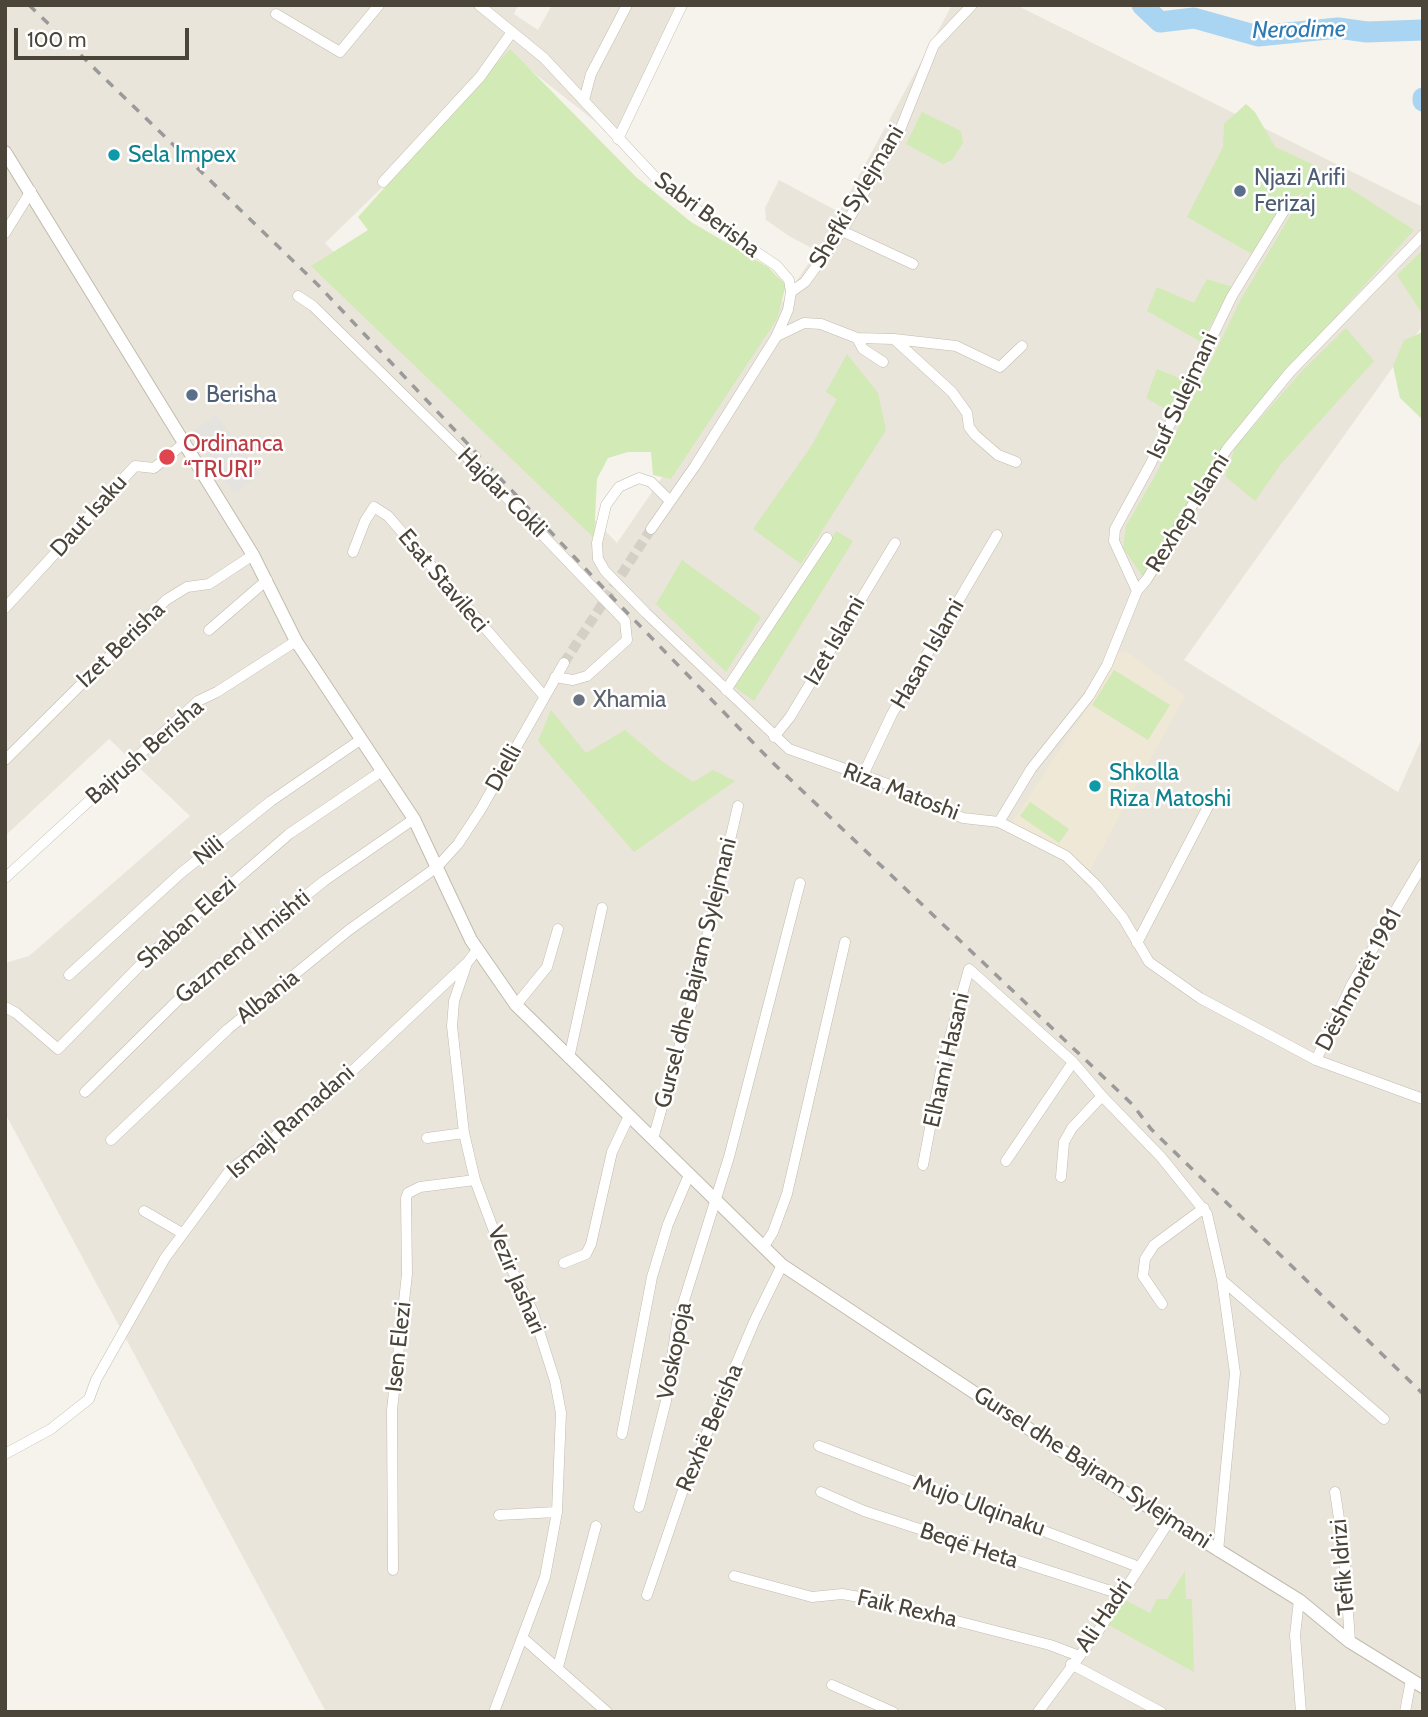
<!DOCTYPE html>
<meta charset="utf-8">
<style>
body{margin:0}
#map{position:relative;width:1428px;height:1717px;overflow:hidden;background:#f6f3ec;font-family:Cabin,sans-serif}
canvas{display:block}
.frame{position:absolute;inset:0;border:7px solid #4b4439;pointer-events:none}
.scale{position:absolute;left:14px;top:28px;width:175px;height:32px;box-sizing:border-box;border:4px solid #4b4439;border-top:0;padding-left:9px;font-size:21px;line-height:24px;white-space:nowrap;color:#4b4439;-webkit-text-stroke:5px #fff;paint-order:stroke}
</style>
<div id="map">
<canvas width="1428" height="1717"></canvas>
<div class="frame"></div>
<div class="scale">100 m</div>
</div>
<script>
const ctx = document.querySelector('canvas').getContext('2d');
ctx.lineJoin = 'round';
function fillPath(path, color) { ctx.fillStyle = color; ctx.fill(path, 'evenodd'); }
const poly = rows => new Path2D(rows.map(r => 'M' + r).join(''));
function stroke(path, color, width, dash) { ctx.strokeStyle = color; ctx.lineWidth = width; ctx.lineCap = dash ? 'butt' : 'round'; ctx.setLineDash(dash || []); ctx.stroke(path); }
function drawText(font, color, halo, rows, align = 'center') {
  ctx.font = font + ' Cabin,sans-serif'; ctx.lineWidth = 5; ctx.setLineDash([]); ctx.textBaseline = 'middle'; ctx.strokeStyle = halo; ctx.fillStyle = color; for (const [text, x, y, turn = 0] of rows) {
    ctx.save(); ctx.translate(x, y); ctx.rotate((+turn || 0) * Math.PI / 180); ctx.textAlign = isNaN(turn) ? turn : align; if (halo) ctx.strokeText(text, 0, 0); ctx.fillText(text, 0, 0); ctx.restore();
  }
}
fillPath(poly([
 [5,5,518,5,514,14,538,30,552,5,688,5,620,141,515,58,325,243,617,543,817,251,789,236,766,220,765,208,779,180,839,212,952,5,1016,5,1423,207,1423,325,1184,660,1398,792,1423,736,1423,1712,326,1712,5,1113,5,963,29,956,190,816,109,739,5,836]
]), '#eae5da');
fillPath(poly([
 [1126,651,1185,696,1093,865,1084,874,1066,856,1009,827,1088,706,1117,654]
]), '#efe8d6');
fillPath(poly([
 [510,49,636,177,691,222,768,267,786,285,777,319,671,479,653,475,651,452,628,452,608,458,597,479,594,538,311,266,368,230,358,217],
 [1246,104,1255,112,1275,147,1312,164,1414,230,1245,418,1218,455,1144,578,1123,548,1126,526,1156,474,1240,301,1304,192,1286,202,1252,254,1187,217,1223,147,1224,124],
 [922,112,961,131,963,143,952,160,943,164,906,144],
 [1423,250,1423,315,1397,275],
 [1207,279,1232,287,1201,342,1147,311,1157,287,1194,303],
 [1346,328,1374,361,1281,464,1255,501,1225,476,1235,447,1303,370],
 [1423,332,1423,420,1400,398,1393,366,1404,340],
 [847,354,878,393,886,430,801,564,753,529,812,445,837,399,826,392],
 [1157,369,1184,380,1169,411,1146,398],
 [836,531,853,541,754,701,733,686],
 [682,560,761,617,726,672,656,604],
 [1114,670,1170,705,1148,740,1092,705],
 [551,710,586,753,625,730,663,762,693,782,713,770,735,781,634,852,538,741],
 [1030,802,1069,829,1059,843,1020,816],
 [1185,1571,1186,1599,1192,1599,1194,1672,1105,1623,1119,1597,1150,1613,1157,1599,1167,1599]
]), '#d2eab5');
fillPath(poly([
 [216,415,260,474,234,493,190,433]
]), '#e5e3e0');
stroke(poly([
 [1142,5,1160,22,1194,18,1258,36,1338,28,1367,32,1423,30],
 [1423,98,1423,101]
]), '#a9d4f2', 21);
stroke(poly([
 [564,663,651,529]
]), '#d4d0c8', 10, [10, 5]);
const minor = poly([
 [479,5,544,58,654,176,715,224,777,266,789,280,791,292,788,310,776,337,695,466,651,529],
 [276,14,340,52,379,5],
 [584,100,591,74,627,5],
 [618,139,682,5],
 [383,182,480,77,512,32],
 [842,231,913,264],
 [5,233,31,191],
 [791,292,805,282,842,231,900,130,934,45,972,5],
 [298,296,313,306,483,473,625,621,627,640,587,676,573,680,555,677],
 [777,336,804,323,821,324,857,338,894,339,952,392,967,413,969,427,975,435,998,455,1016,462],
 [857,338,863,349,883,362],
 [894,339,956,346,1000,367,1022,346],
 [669,500,651,482,639,478,619,487,606,505,597,543,598,559,605,571,646,613,789,749,890,785,963,818,999,822,1066,856,1096,885,1123,918,1149,962,1200,998,1316,1060,1423,1099],
 [353,552,365,521,374,507,388,516,544,696],
 [1137,591,1114,541,1115,529,1150,465,1232,296,1287,206],
 [5,608,135,466,154,468,183,444],
 [209,630,267,580],
 [726,690,827,538],
 [774,737,790,717,895,543],
 [5,760,166,600,187,587,209,584,253,555],
 [863,775,892,714,997,535],
 [999,822,1031,769,1089,696,1107,665,1137,591,1147,579,1227,449,1290,372,1423,235],
 [5,878,198,701,217,692,296,641],
 [1137,943,1212,799],
 [477,950,467,963,454,1001,452,1026,464,1133,475,1180,497,1239,533,1312,555,1381,561,1413,557,1512,545,1577,494,1712],
 [69,975,181,873,271,801,360,740],
 [516,1005,547,967,558,929],
 [5,1007,16,1013,58,1049,152,953,289,834,382,771],
 [569,1058,602,908],
 [1316,1060,1352,984,1423,864],
 [85,1092,185,993,324,881,414,819],
 [427,1138,464,1133],
 [653,1139,691,1005,738,806],
 [111,1140,228,1029,349,930,437,867,458,844,481,809,564,663],
 [1006,1161,1073,1062],
 [923,1165,942,1065,969,969,1073,1062,1102,1096,1161,1157,1207,1214,1222,1280,1235,1373,1218,1551],
 [1061,1177,1064,1142,1072,1128,1102,1096],
 [144,1211,182,1233],
 [764,1246,773,1232,787,1194,845,942],
 [564,1263,586,1254,591,1244,612,1152,629,1116],
 [1223,1281,1384,1419],
 [1162,1304,1143,1276,1145,1259,1154,1245,1204,1208],
 [622,1434,652,1277,668,1224,689,1175],
 [819,1446,1139,1567],
 [5,1454,51,1429,89,1399,96,1380,165,1258,230,1170,314,1107,467,963],
 [821,1492,864,1511,1120,1594],
 [1335,1492,1344,1552,1350,1642],
 [639,1507,666,1401,677,1323,729,1157,800,883],
 [499,1515,557,1512],
 [393,1570,392,1410,407,1274,406,1198,408,1193,420,1187,475,1180],
 [734,1576,812,1597,842,1594,871,1599,1050,1645,1079,1656],
 [647,1595,684,1487,755,1320,782,1265],
 [1299,1600,1295,1635,1301,1712],
 [524,1639,607,1712],
 [1071,1664,1161,1712],
 [558,1667,596,1526],
 [832,1685,893,1712],
 [1038,1712,1099,1630,1170,1520],
 [1405,1712,1411,1680]
]);
const tertiary = poly([
 [5,152,253,555,296,641,414,819,471,940,516,1005,782,1265,1118,1488,1299,1600,1350,1642,1423,1687]
]);
stroke(minor, '#c2bbae', 11);
stroke(tertiary, '#c2bbae', 14);
stroke(minor, '#fff', 10);
stroke(tertiary, '#fff', 12);
stroke(poly([
 [29,5,319,286,612,597,771,761,1133,1105,1151,1129,1423,1394]
]), '#9a9a9a', 3.5, [9, 9]);
for (const [x, y, r, color] of [
 [114,155,7,"#0f9aa8"],
 [1240,191,7,"#5c6f8a"],
 [192,395,7,"#5c6f8a"],
 [167,457,9,"#e0444e"],
 [579,700,7,"#6b7280"],
 [1095,786,7,"#0f9aa8"]
]) { const dot = new Path2D(); dot.arc(x, y, r, 0, 2 * Math.PI); ctx.fillStyle = color; ctx.fill(dot); stroke(dot, '#fff', 2.5); }
drawText('23px', '#0d838f', '#fff', [
 ["Sela Impex",128,155],
 ["Shkolla",1109,773],
 ["Riza Matoshi",1109,799]
], 'left');
drawText('23px', '#4e5e75', '#fff', [
 ["Njazi Arifi",1254,178],
 ["Ferizaj",1254,204],
 ["Berisha",206,395]
], 'left');
drawText('23px', '#4b4439', '#fff', [
 ["Shefki Sylejmani",857,197,-59],
 ["Sabri Berisha",707,215,37],
 ["Isuf Sulejmani",1183,396,-65],
 ["Hajdar Cokli",502,493,45],
 ["Rexhep Islami",1188,513,-58],
 ["Daut Isaku",89,516,-48],
 ["Esat Stavileci",443,581,50],
 ["Izet Islami",835,641,-60],
 ["Izet Berisha",121,645,-44],
 ["Hasan Islami",928,654,-60],
 ["Bajrush Berisha",145,752,-41],
 ["Dielli",504,768,-61],
 ["Riza Matoshi",901,792,21],
 ["Nili",209,851,-39],
 ["Shaban Elezi",187,923,-42],
 ["Gazmend Imishti",243,947,-39],
 ["Gursel dhe Bajram Sylejmani",696,973,-76],
 ["Dëshmorët 1981",1359,980,-62],
 ["Albania",268,997,-38],
 ["Elhami Hasani",947,1060,-77],
 ["Ismajl Ramadani",291,1122,-41],
 ["Vezir Jashari",516,1280,67],
 ["Isen Elezi",399,1347,-84],
 ["Voskopoja",675,1351,-79],
 ["Rexhë Berisha",710,1428,-67],
 ["Gursel dhe Bajram Sylejmani",1092,1468,33],
 ["Mujo Ulqinaku",979,1506,20],
 ["Beqë Heta",969,1546,18],
 ["Tefik Idrizi",1343,1567,-95],
 ["Faik Rexha",907,1609,13],
 ["Ali Hadri",1104,1616,-56]
]);
drawText('23px', '#be3a42', '#fff', [
 ["Ordinanca",183,444],
 ["“TRURI”",183,470]
], 'left');
drawText('23px', '#5b616d', '#fff', [
 ["Xhamia",593,700]
], 'left');
drawText('italic 24px', '#2e7ab2', '#fff', [
 ["Nerodime",1299,30,-1]
]);
</script>
